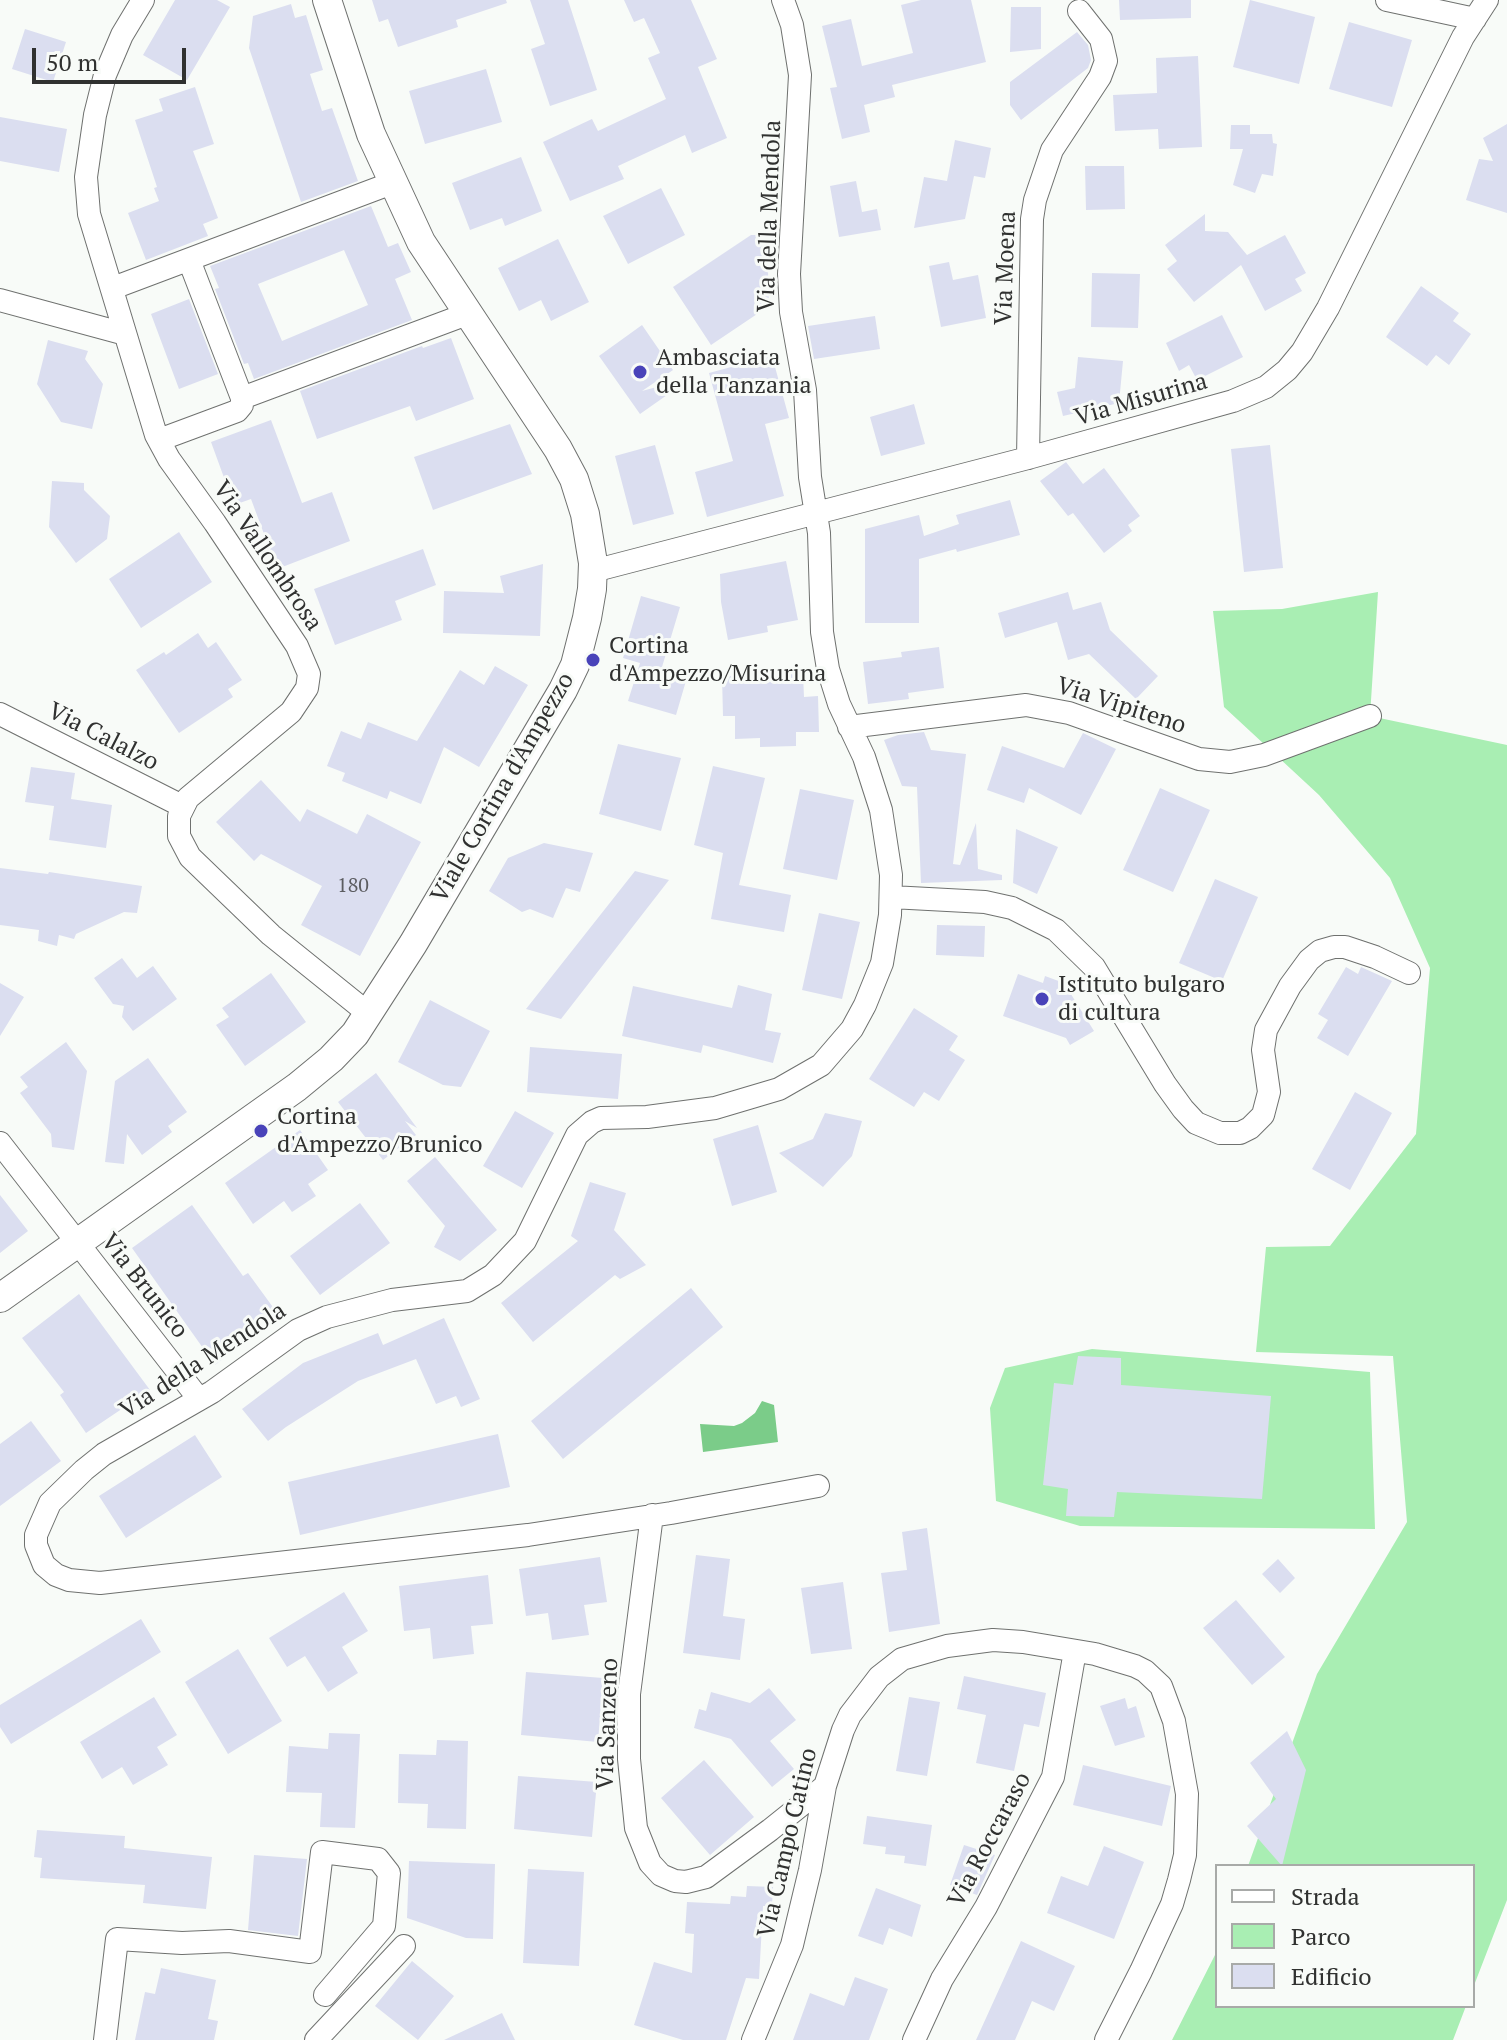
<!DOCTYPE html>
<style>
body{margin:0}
#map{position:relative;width:1507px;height:2040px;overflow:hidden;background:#f8fbf8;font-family:"PT Serif",serif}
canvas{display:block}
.legend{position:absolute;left:1215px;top:1864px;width:260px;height:144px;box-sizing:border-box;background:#f8fbf8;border:2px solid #a8aaa8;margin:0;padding:10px 14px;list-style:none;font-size:24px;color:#303130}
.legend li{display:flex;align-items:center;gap:16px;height:40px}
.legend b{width:40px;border:2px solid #a8aaa8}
.scale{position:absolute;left:32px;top:48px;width:154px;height:36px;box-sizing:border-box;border:4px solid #303130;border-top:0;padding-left:10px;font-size:24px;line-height:28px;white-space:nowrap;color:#303130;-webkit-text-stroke:6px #f8fbf8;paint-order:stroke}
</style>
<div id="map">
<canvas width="1507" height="2040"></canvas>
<ul class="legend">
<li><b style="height:10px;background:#fff"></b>Strada</li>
<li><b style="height:22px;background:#a9eeb3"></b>Parco</li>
<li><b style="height:22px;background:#dbdef0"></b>Edificio</li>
</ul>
<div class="scale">50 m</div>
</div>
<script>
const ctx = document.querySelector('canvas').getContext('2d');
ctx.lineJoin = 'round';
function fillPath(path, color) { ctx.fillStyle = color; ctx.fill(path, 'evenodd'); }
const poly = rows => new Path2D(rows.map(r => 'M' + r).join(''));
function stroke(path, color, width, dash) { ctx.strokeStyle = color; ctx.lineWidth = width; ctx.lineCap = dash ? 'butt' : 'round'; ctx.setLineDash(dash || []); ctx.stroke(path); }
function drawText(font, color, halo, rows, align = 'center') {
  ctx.font = font + ' "PT Serif",serif'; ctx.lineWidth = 6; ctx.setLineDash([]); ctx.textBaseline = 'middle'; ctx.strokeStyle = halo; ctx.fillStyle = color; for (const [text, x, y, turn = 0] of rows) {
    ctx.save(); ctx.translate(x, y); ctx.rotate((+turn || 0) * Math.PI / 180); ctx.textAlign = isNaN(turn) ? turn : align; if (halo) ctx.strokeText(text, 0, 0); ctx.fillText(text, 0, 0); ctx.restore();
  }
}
fillPath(poly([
 [1378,592,1370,716,1507,745,1507,1900,1473,1988,1473,1866,1248,1866,1317,1674,1407,1522,1393,1356,1256,1352,1266,1247,1330,1246,1416,1134,1430,968,1390,878,1319,795,1224,707,1213,611,1282,609],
 [1092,1349,1370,1372,1375,1529,1080,1526,996,1501,990,1408,1005,1368],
 [1217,1951,1217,2006,1466,2006,1453,2040,1172,2040]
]), '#a9eeb3');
fillPath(poly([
 [762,1401,774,1405,778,1442,703,1452,700,1424,734,1426,742,1423,755,1413]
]), '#7bcc89');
fillPath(poly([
 [175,0,217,0,230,7,187,80,143,55],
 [372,0,506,0,507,3,456,20,458,27,398,47,388,19,379,22],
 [530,0,568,0,597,90,550,106,531,49,545,44],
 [624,0,691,0,717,59,698,67,727,138,692,153,685,135,618,166,624,179,570,201,543,142,592,119,598,131,666,99,648,58,660,53,644,18,634,22],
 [921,0,971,0,986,62,892,85,895,97,864,105,870,132,842,139,830,88,837,87,822,26,851,19,862,66,913,53,901,5],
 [1119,0,1191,0,1191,18,1120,20],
 [1250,0,1315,17,1299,84,1233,67],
 [291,4,295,18,306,15,323,70,310,74,322,111,332,108,358,181,301,202,249,48,253,16],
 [1011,7,1041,7,1041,49,1010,52],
 [1349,22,1412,40,1392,107,1329,89],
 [25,29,66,42,53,82,12,69],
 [1077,32,1088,45,1091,60,1088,68,1021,120,1010,105,1010,82],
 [1198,56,1202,147,1159,149,1158,129,1115,131,1113,95,1157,93,1156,58],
 [486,69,502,122,425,144,409,91],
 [195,87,214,144,193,151,218,218,203,224,208,236,146,260,128,213,159,201,154,188,157,187,135,120,163,111,159,99],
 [0,117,67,129,59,172,0,161],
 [1507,124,1507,213,1466,200,1479,159,1493,161,1483,138],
 [1231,125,1250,125,1250,134,1272,134,1273,143,1277,144,1273,176,1262,174,1255,193,1233,185,1243,149,1230,149],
 [955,140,991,148,985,178,974,176,965,219,914,228,924,177,947,181],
 [521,157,542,211,505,226,502,218,470,230,452,183],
 [1085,166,1124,166,1125,209,1086,210],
 [856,181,862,212,877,209,881,230,839,237,830,186],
 [661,188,685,235,628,264,603,216],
 [371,206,388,247,398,243,411,272,395,279,412,320,254,379,248,363,244,364,215,289,219,288,210,266],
 [344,250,368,305,282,341,258,284],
 [1205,214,1205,231,1228,232,1247,255,1285,235,1306,273,1295,279,1302,291,1265,311,1241,265,1194,302,1167,269,1177,261,1165,245],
 [751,235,767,235,769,306,711,345,673,287],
 [558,239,589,302,551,321,541,300,519,311,498,268],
 [949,262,953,280,978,275,986,318,941,327,929,266],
 [1092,273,1140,274,1138,328,1091,327],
 [1421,286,1459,313,1453,321,1471,334,1449,365,1436,355,1427,366,1386,337],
 [189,299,218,374,179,389,151,314],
 [1222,315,1243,357,1197,380,1189,365,1179,371,1166,343],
 [875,316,880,349,814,359,808,326],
 [642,325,673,370,642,391,686,379,687,381,640,414,599,356],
 [451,338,474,399,416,421,410,406,317,439,300,391,422,346,423,348],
 [48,340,88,351,85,359,103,384,92,429,61,422,37,384],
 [772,356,789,418,765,424,784,496,707,517,695,472,733,461,709,373],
 [1078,357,1123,361,1119,403,1063,416,1057,392,1075,388],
 [914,404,925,444,881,456,870,417],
 [271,420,302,503,332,492,350,541,277,569,251,499,234,505,211,442],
 [510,424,532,474,433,510,414,457],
 [655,445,674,514,633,525,615,456],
 [1270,445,1283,568,1244,572,1231,449],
 [1066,462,1083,484,1104,468,1140,516,1128,525,1132,531,1104,553,1073,513,1068,516,1040,481],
 [52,481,84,483,84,490,110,516,107,539,76,563,49,527],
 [1010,500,1020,535,957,552,956,549,919,559,919,623,865,623,865,529,919,515,924,536,959,524,956,515],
 [179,532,212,582,141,628,109,579],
 [423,549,436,585,395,601,402,620,335,645,314,589],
 [786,561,798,620,767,626,768,632,728,640,721,602,720,574],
 [543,564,540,636,443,633,444,591,504,593,500,576],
 [1068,592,1073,610,1101,602,1110,630,1158,676,1136,699,1089,654,1068,660,1057,622,1005,638,998,613],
 [641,596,680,607,662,667,688,674,676,715,628,701,640,663,623,658],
 [198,633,208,648,216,642,242,680,228,689,233,697,179,733,136,670,164,652,166,655],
 [939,647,944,688,908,693,909,699,868,704,863,662,902,657,901,652],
 [495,666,528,685,479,767,444,747,421,804,390,791,387,799,342,781,345,773,327,766,341,731,361,739,368,722,417,741,460,670,484,685],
 [803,674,804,697,818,696,819,732,796,732,796,746,760,747,760,738,735,739,735,716,723,716,722,676],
 [924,732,931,750,966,754,953,864,960,865,976,823,978,869,1002,875,1002,880,921,883,917,787,902,786,884,740,898,735],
 [1083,733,1116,749,1081,815,1029,788,1024,803,987,790,1002,746,1064,768],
 [618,744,681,758,661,831,599,814],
 [713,766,765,778,739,885,791,895,784,932,711,919,723,853,694,845],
 [31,767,75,773,71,799,112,805,106,848,49,840,54,806,25,802],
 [261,780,300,822,307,809,357,834,367,814,421,842,360,956,301,925,322,886,261,854,254,861,216,822],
 [1160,788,1210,810,1173,892,1123,870],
 [800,789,854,800,837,880,783,869],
 [1016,829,1058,847,1037,894,1013,883],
 [544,843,593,853,580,892,566,888,553,918,530,909,522,912,489,891,508,858],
 [0,868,48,874,49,872,142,886,137,913,124,912,76,934,74,939,59,935,57,946,38,941,39,930,0,925],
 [635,871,669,880,561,1019,526,1009],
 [1215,879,1258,897,1222,981,1179,963],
 [819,913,860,922,842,999,802,990],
 [937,925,985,926,984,957,936,955],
 [122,958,137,978,153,966,177,999,133,1031,122,1017,124,1006,113,1004,94,978],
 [1346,967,1358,974,1361,967,1392,981,1348,1056,1317,1038,1328,1020,1318,1014],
 [271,973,306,1022,245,1066,216,1025,229,1017,222,1008],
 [1018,974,1043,983,1045,976,1064,983,1094,1031,1070,1045,1066,1038,1003,1016],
 [0,983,24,997,0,1036],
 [738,985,772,994,765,1030,781,1033,773,1063,703,1045,701,1053,622,1036,633,986,732,1008],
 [430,1000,490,1031,461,1087,443,1085,398,1062],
 [914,1008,958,1036,949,1050,965,1060,939,1101,924,1092,914,1107,869,1079],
 [66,1042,87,1071,74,1150,52,1147,51,1134,20,1093,28,1087,20,1077],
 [530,1047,622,1054,618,1099,527,1092],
 [148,1058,187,1112,168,1126,172,1132,142,1155,127,1134,124,1164,105,1162,115,1081],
 [376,1073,417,1128,405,1121,416,1135,383,1160,338,1102],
 [1355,1092,1392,1113,1350,1190,1312,1169],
 [515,1111,554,1133,522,1188,483,1166],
 [825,1113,862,1121,852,1156,823,1187,779,1153,813,1139],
 [758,1125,777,1192,732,1206,713,1139],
 [300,1130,328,1170,308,1184,316,1196,292,1212,284,1201,253,1224,225,1183],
 [435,1157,497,1230,460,1261,434,1247,445,1226,407,1181],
 [590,1182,626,1193,614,1230,646,1265,620,1279,615,1275,533,1342,501,1303,578,1241,571,1236],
 [0,1195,28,1231,0,1253],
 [360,1203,390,1243,320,1295,290,1256],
 [192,1205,243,1276,248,1273,275,1310,234,1340,239,1347,215,1365,132,1248],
 [691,1288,723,1327,563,1459,531,1421],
 [79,1294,150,1390,86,1433,60,1395,64,1392,22,1338],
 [444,1318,480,1399,461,1407,456,1396,436,1404,416,1359,358,1381,286,1427,268,1441,242,1409,303,1363,378,1333,383,1345],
 [1078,1356,1121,1358,1121,1385,1271,1396,1262,1499,1117,1492,1114,1517,1066,1516,1068,1489,1043,1485,1054,1383,1073,1385],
 [31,1421,61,1461,0,1506,0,1444],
 [498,1434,510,1487,300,1535,288,1482],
 [195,1435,222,1477,126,1538,99,1496],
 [927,1528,940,1624,889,1632,881,1573,907,1570,902,1532],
 [696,1555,730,1559,723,1616,745,1619,740,1660,683,1653],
 [600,1557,607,1602,584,1605,589,1635,552,1640,548,1613,526,1616,519,1569],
 [1278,1559,1295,1578,1280,1593,1262,1574],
 [488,1575,493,1624,471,1626,474,1654,433,1659,430,1628,404,1631,399,1586],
 [843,1582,852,1649,811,1654,801,1588],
 [344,1592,368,1631,342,1647,358,1673,328,1692,305,1656,287,1667,269,1638],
 [1236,1600,1285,1657,1252,1685,1203,1628],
 [141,1619,161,1652,11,1744,0,1727,0,1705],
 [238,1649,282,1721,228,1754,185,1682],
 [526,1672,603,1678,598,1742,521,1735],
 [964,1676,1046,1693,1039,1727,1024,1724,1014,1771,976,1763,986,1715,957,1709],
 [769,1688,796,1720,770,1741,794,1769,772,1787,731,1739,694,1728,699,1709,706,1711,711,1692,750,1703],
 [154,1697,177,1735,157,1747,168,1765,133,1785,122,1767,102,1779,80,1742],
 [909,1697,940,1702,927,1776,896,1771],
 [1125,1698,1128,1709,1136,1706,1145,1737,1115,1746,1100,1706],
 [1287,1731,1306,1770,1282,1866,1247,1826,1276,1799,1250,1763],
 [329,1733,360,1734,355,1828,320,1827,322,1793,286,1792,289,1746,328,1749],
 [437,1740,468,1741,466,1829,427,1828,428,1804,398,1803,399,1754,436,1755],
 [704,1760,754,1817,710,1855,661,1798],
 [1083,1765,1171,1786,1162,1826,1073,1805],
 [518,1776,597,1782,592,1837,514,1829],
 [867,1816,932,1825,926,1866,904,1863,905,1856,885,1854,886,1847,863,1844],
 [37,1830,125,1836,124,1848,212,1857,206,1909,143,1903,145,1885,40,1878,42,1858,34,1857],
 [964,1845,995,1855,977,1895,950,1885],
 [1104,1846,1144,1862,1114,1939,1047,1913,1061,1876,1088,1886],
 [254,1855,307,1859,298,1936,248,1930],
 [409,1861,495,1864,493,1939,466,1938,407,1918],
 [528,1869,584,1872,579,1966,523,1963],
 [747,1886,773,1887,772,1906,763,1906,759,1979,746,1978,726,2040,683,2040,634,2025,654,1962,692,1973,694,1934,685,1933,687,1902,730,1904,731,1896,746,1897],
 [876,1888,921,1905,912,1937,889,1928,883,1945,858,1936],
 [1021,1941,1075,1966,1054,2011,1032,2001,1015,2040,976,2040],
 [412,1961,454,1996,418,2040,375,2006],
 [161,1968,216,1980,208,2019,218,2021,214,2040,135,2040,145,1992,155,1994],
 [855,1977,888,1989,869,2040,793,2040,810,1993,844,2006],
 [502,2013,515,2040,444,2040]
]), '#dbdef0');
const minor = poly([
 [143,0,122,35,105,75,95,115,86,177,89,214,156,435,169,459,215,523,297,646,309,674,307,688,291,712,188,798,179,816,179,836,190,857,271,935,369,1014],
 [783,0,792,25,800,75,789,274,791,312,805,390,810,477,819,533,822,632,828,669,839,704,864,757,881,810,891,875,890,915,882,963,865,1005,852,1029,821,1065,779,1089,715,1108,647,1117,601,1118,592,1122,577,1135,525,1241,493,1275,467,1291,392,1300,327,1317,298,1330,212,1392,104,1454,84,1470,50,1503,36,1535,36,1545,44,1565,56,1575,69,1580,100,1583,528,1535,671,1513,818,1486],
 [1387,0,1475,19],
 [189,260,242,398],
 [113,288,392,183],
 [0,300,125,334],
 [159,440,237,411,242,405,242,398,467,314],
 [1028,458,1032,219,1035,200,1052,150,1100,77,1106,61,1101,39,1079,11],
 [593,571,1028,458,1233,401,1266,387,1287,370,1302,352,1328,308,1463,37,1487,0],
 [0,714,182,806],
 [849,727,1026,705,1069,713,1199,759,1230,762,1264,755,1370,716],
 [891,897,985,902,1012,908,1056,930,1094,967,1165,1084,1183,1109,1196,1123,1220,1133,1240,1133,1250,1128,1263,1115,1269,1092,1263,1050,1266,1030,1290,986,1309,960,1320,951,1334,947,1345,947,1375,957,1409,973],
 [0,1143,199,1399],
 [652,1515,629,1694,629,1759,636,1828,650,1863,661,1875,675,1881,686,1882,706,1877,770,1830,825,1786],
 [105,2040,117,1939,182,1943,229,1941,310,1952,322,1852,378,1859,389,1873,384,1926,325,1995],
 [316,2040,404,1946],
 [753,2040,792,1945,810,1870,825,1786,843,1730,850,1715,879,1677,902,1659,947,1646,993,1640,1023,1642,1095,1654,1135,1666,1145,1671,1161,1686,1174,1721,1187,1794,1185,1855,1179,1880,1172,1904,1141,1971,1106,2040],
 [914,2040,942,1979,986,1907,1053,1777,1075,1651]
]);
const tertiary = poly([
 [0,1298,297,1087,331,1059,355,1034,413,944,563,690,575,665,587,618,592,589,593,563,585,514,574,479,558,449,421,242,371,134,327,0]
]);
stroke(minor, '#6f716f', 24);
stroke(tertiary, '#6f716f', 30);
stroke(minor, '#fff', 22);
stroke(tertiary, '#fff', 28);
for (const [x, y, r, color] of [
 [640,372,8,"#4943b9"],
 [593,660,8,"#4943b9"],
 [1042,999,8,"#4943b9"],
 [261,1131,8,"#4943b9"]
]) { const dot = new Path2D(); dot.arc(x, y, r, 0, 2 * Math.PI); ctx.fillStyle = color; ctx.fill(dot); stroke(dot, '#f8fbf8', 3); }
drawText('20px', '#5b5c60', null, [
 ["180",353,886]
]);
drawText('24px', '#303130', '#f8fbf8', [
 ["Via della Mendola",770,216,-88],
 ["Via Moena",1006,268,-88],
 ["Via Misurina",1141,400,-16],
 ["Via Vallombrosa",267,556,56],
 ["Via Vipiteno",1121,706,18],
 ["Via Calalzo",103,737,27],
 ["Viale Cortina d'Ampezzo",503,788,-60],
 ["Via Brunico",144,1286,52],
 ["Via della Mendola",203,1361,-33],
 ["Via Sanzeno",608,1724,-88],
 ["Via Roccaraso",990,1840,-62],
 ["Via Campo Catino",788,1843,-77]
]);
drawText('24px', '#303130', '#f8fbf8', [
 ["Ambasciata",656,358],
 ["della Tanzania",656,386],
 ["Cortina",609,646],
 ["d'Ampezzo/Misurina",609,674],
 ["Istituto bulgaro",1058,985],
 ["di cultura",1058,1013],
 ["Cortina",277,1117],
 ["d'Ampezzo/Brunico",277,1145]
], 'left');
</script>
